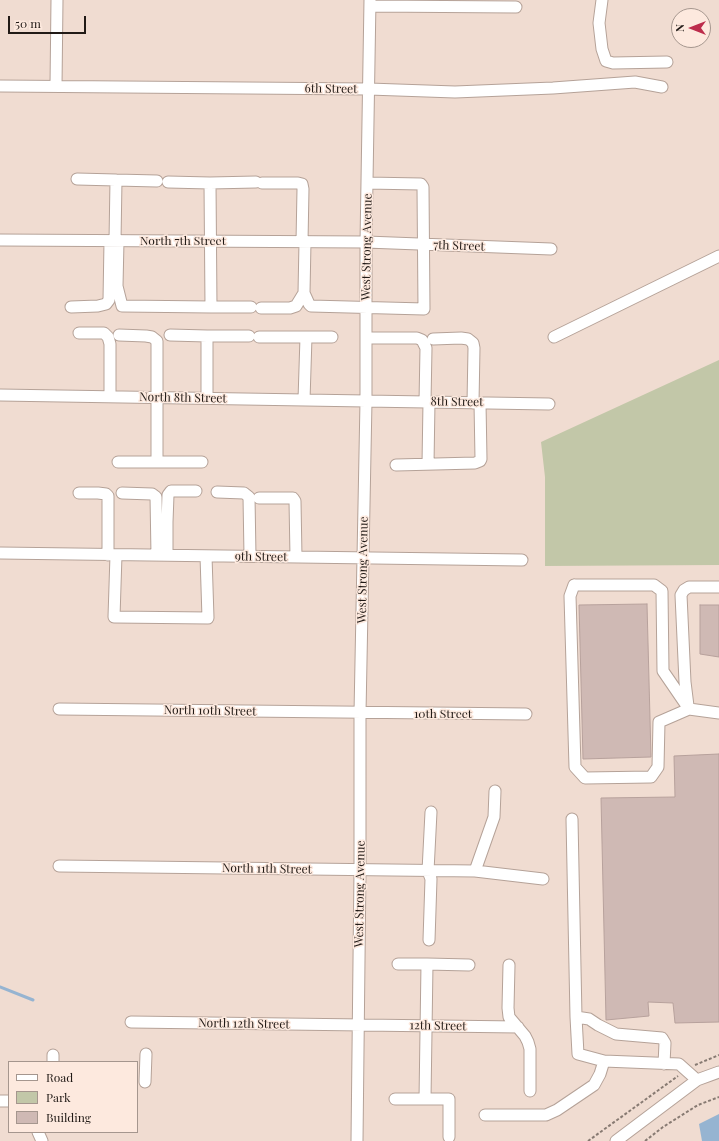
<!DOCTYPE html>
<style>
body{margin:0}
#map{position:relative;width:719px;height:1141px;overflow:hidden;background:#f0dcd1;font-family:"Playfair Display",serif}
canvas{display:block}
.legend{position:absolute;left:8px;top:1061px;width:130px;height:72px;box-sizing:border-box;background:#fde9de;border:1px solid #a5968e;margin:0;padding:5px 7px;list-style:none;font-size:12px;color:#211a16}
.legend li{display:flex;align-items:center;gap:8px;height:20px}
.legend b{width:20px;border:1px solid #a5968e}
.north{position:absolute;left:671px;top:8px;width:40px;height:40px;box-sizing:border-box;background:#fde9de;border:1px solid #a5968e;border-radius:50%;rotate:270deg;font-size:11px;font-weight:700;line-height:16px;text-align:center;color:#211a16}
.north::after{content:'';display:block;margin:auto;width:14px;height:18px;background:#bd2c4b;clip-path:polygon(50% 0,100% 100%,50% 72%,0 100%)}
.scale{position:absolute;left:8px;top:16px;width:78px;height:18px;box-sizing:border-box;border:2px solid #211a16;border-top:0;padding-left:5px;font-size:12px;line-height:14px;white-space:nowrap;color:#211a16;-webkit-text-stroke:3px #fde9de;paint-order:stroke}
</style>
<div id="map">
<canvas width="719" height="1141"></canvas>
<ul class="legend">
<li><b style="height:5px;background:#fff"></b>Road</li>
<li><b style="height:11px;background:#c2c7a8"></b>Park</li>
<li><b style="height:11px;background:#cfb9b4"></b>Building</li>
</ul>
<div class="north">N</div>
<div class="scale">50 m</div>
</div>
<script>
const ctx = document.querySelector('canvas').getContext('2d');
ctx.lineJoin = 'round';
function fillPath(path, color) { ctx.fillStyle = color; ctx.fill(path, 'evenodd'); }
const poly = rows => new Path2D(rows.map(r => 'M' + r).join(''));
function stroke(path, color, width, dash) { ctx.strokeStyle = color; ctx.lineWidth = width; ctx.lineCap = dash ? 'butt' : 'round'; ctx.setLineDash(dash || []); ctx.stroke(path); }
function drawText(font, color, halo, rows, align = 'center') {
  ctx.font = font + ' "Playfair Display",serif'; ctx.lineWidth = 3; ctx.setLineDash([]); ctx.textBaseline = 'middle'; ctx.strokeStyle = halo; ctx.fillStyle = color; for (const [text, x, y, turn = 0] of rows) {
    ctx.save(); ctx.translate(x, y); ctx.rotate((+turn || 0) * Math.PI / 180); ctx.textAlign = isNaN(turn) ? turn : align; if (halo) ctx.strokeText(text, 0, 0); ctx.fillText(text, 0, 0); ctx.restore();
  }
}
fillPath(poly([
 [719,360,719,565,545,566,545,477,541,442]
]), '#c2c7a8');
fillPath(poly([
 [719,1114,719,1141,702,1141,699,1124]
]), '#96b4d1');
stroke(poly([
 [0,987,33,1000]
]), '#96b4d1', 3);
const building = poly([
 [647,604,651,757,583,759,579,605,647,604],
 [700,605,719,605,719,657,700,654,700,605],
 [719,754,719,1022,675,1023,673,1003,648,1002,649,1016,606,1020,601,798,675,797,674,756,719,754]
]);
fillPath(building, '#cfb9b4');
stroke(building, '#b7a19c', 1);
const minor = poly([
 [602,0,599,23,602,49,606,61,613,63,667,62],
 [370,6,516,7],
 [0,86,369,89,455,92,553,88,635,82,662,87],
 [56,86,57,0],
 [77,179,116,180],
 [168,182,210,183],
 [262,183,298,183,302,184,303,189,302,242],
 [0,240,366,242,551,249],
 [115,241,116,180,157,181],
 [118,241,117,286,122,306,211,307,210,183,256,182],
 [305,242,304,293,309,304,311,306,424,309,423,187,421,184,367,183],
 [71,307,98,306,106,304,109,300,110,241],
 [211,307,251,307],
 [261,308,290,308,296,306,304,293],
 [79,333,104,333,108,337,110,344,110,397],
 [119,335,146,336,152,337,157,341,157,462],
 [170,335,207,336,207,398],
 [207,336,249,336],
 [259,337,306,337],
 [554,337,719,256],
 [366,338,417,338,422,340,426,348,425,402],
 [433,339,461,338,468,339,473,343,474,348,473,403],
 [0,395,549,404],
 [304,400,306,337,332,337],
 [118,462,202,462],
 [428,464,429,402],
 [396,465,475,463,480,461,481,459,480,403],
 [217,492,244,493,249,497,250,556],
 [79,493,98,493,106,494,108,496,108,555],
 [122,493,152,494,156,497,157,555],
 [259,498,293,498,295,501,296,557],
 [0,553,522,560],
 [116,555,114,617,208,618,206,556],
 [167,555,167,522,168,495,171,491,196,491],
 [574,585,654,585,662,591,663,671,689,709,659,722,658,767,651,777,585,778,575,767,570,596,574,585],
 [688,706,685,682,681,595,684,590,689,587,719,587],
 [59,709,526,714],
 [689,709,719,713],
 [572,819,576,1017,578,1054,604,1061,679,1064,697,1080],
 [59,866,475,871,543,879],
 [475,871,494,817,495,791],
 [429,940,431,879,428,871,431,812],
 [398,964,427,964,425,1099,449,1099,449,1137],
 [427,964,469,965],
 [509,965,508,1008,509,1017,525,1036,528,1042,530,1049,530,1091],
 [576,1017,589,1019,598,1025,616,1034,662,1038,665,1043,664,1064],
 [131,1022,518,1027],
 [53,1055,53,1062],
 [145,1082,146,1054],
 [395,1099,425,1099],
 [0,1101,9,1101],
 [485,1115,546,1115,557,1110,594,1085,600,1074,604,1061],
 [38,1132,42,1141],
 [357,1141,360,870,360,713,366,401,366,242,370,0],
 [616,1141,697,1080,719,1072]
]);
stroke(minor, '#b5a298', 13);
stroke(poly([
 [695,1065,719,1055],
 [588,1141,678,1076],
 [645,1141,663,1127,698,1105,719,1097]
]), '#877a72', 2, [3, 2]);
stroke(minor, '#fff', 11);
drawText('12px', '#211a16', '#fde9de', [
 ["6th Street",331,89,1],
 ["North 7th Street",183,241],
 ["7th Street",459,246,2],
 ["West Strong Avenue",367,247,-89],
 ["North 8th Street",183,398,1],
 ["8th Street",457,402,1],
 ["9th Street",261,557,1],
 ["West Strong Avenue",363,570,-89],
 ["North 10th Street",210,711,1],
 ["10th Street",443,714],
 ["North 11th Street",267,869,1],
 ["West Strong Avenue",360,894,-89],
 ["North 12th Street",244,1024,1],
 ["12th Street",438,1026,1]
]);
</script>
